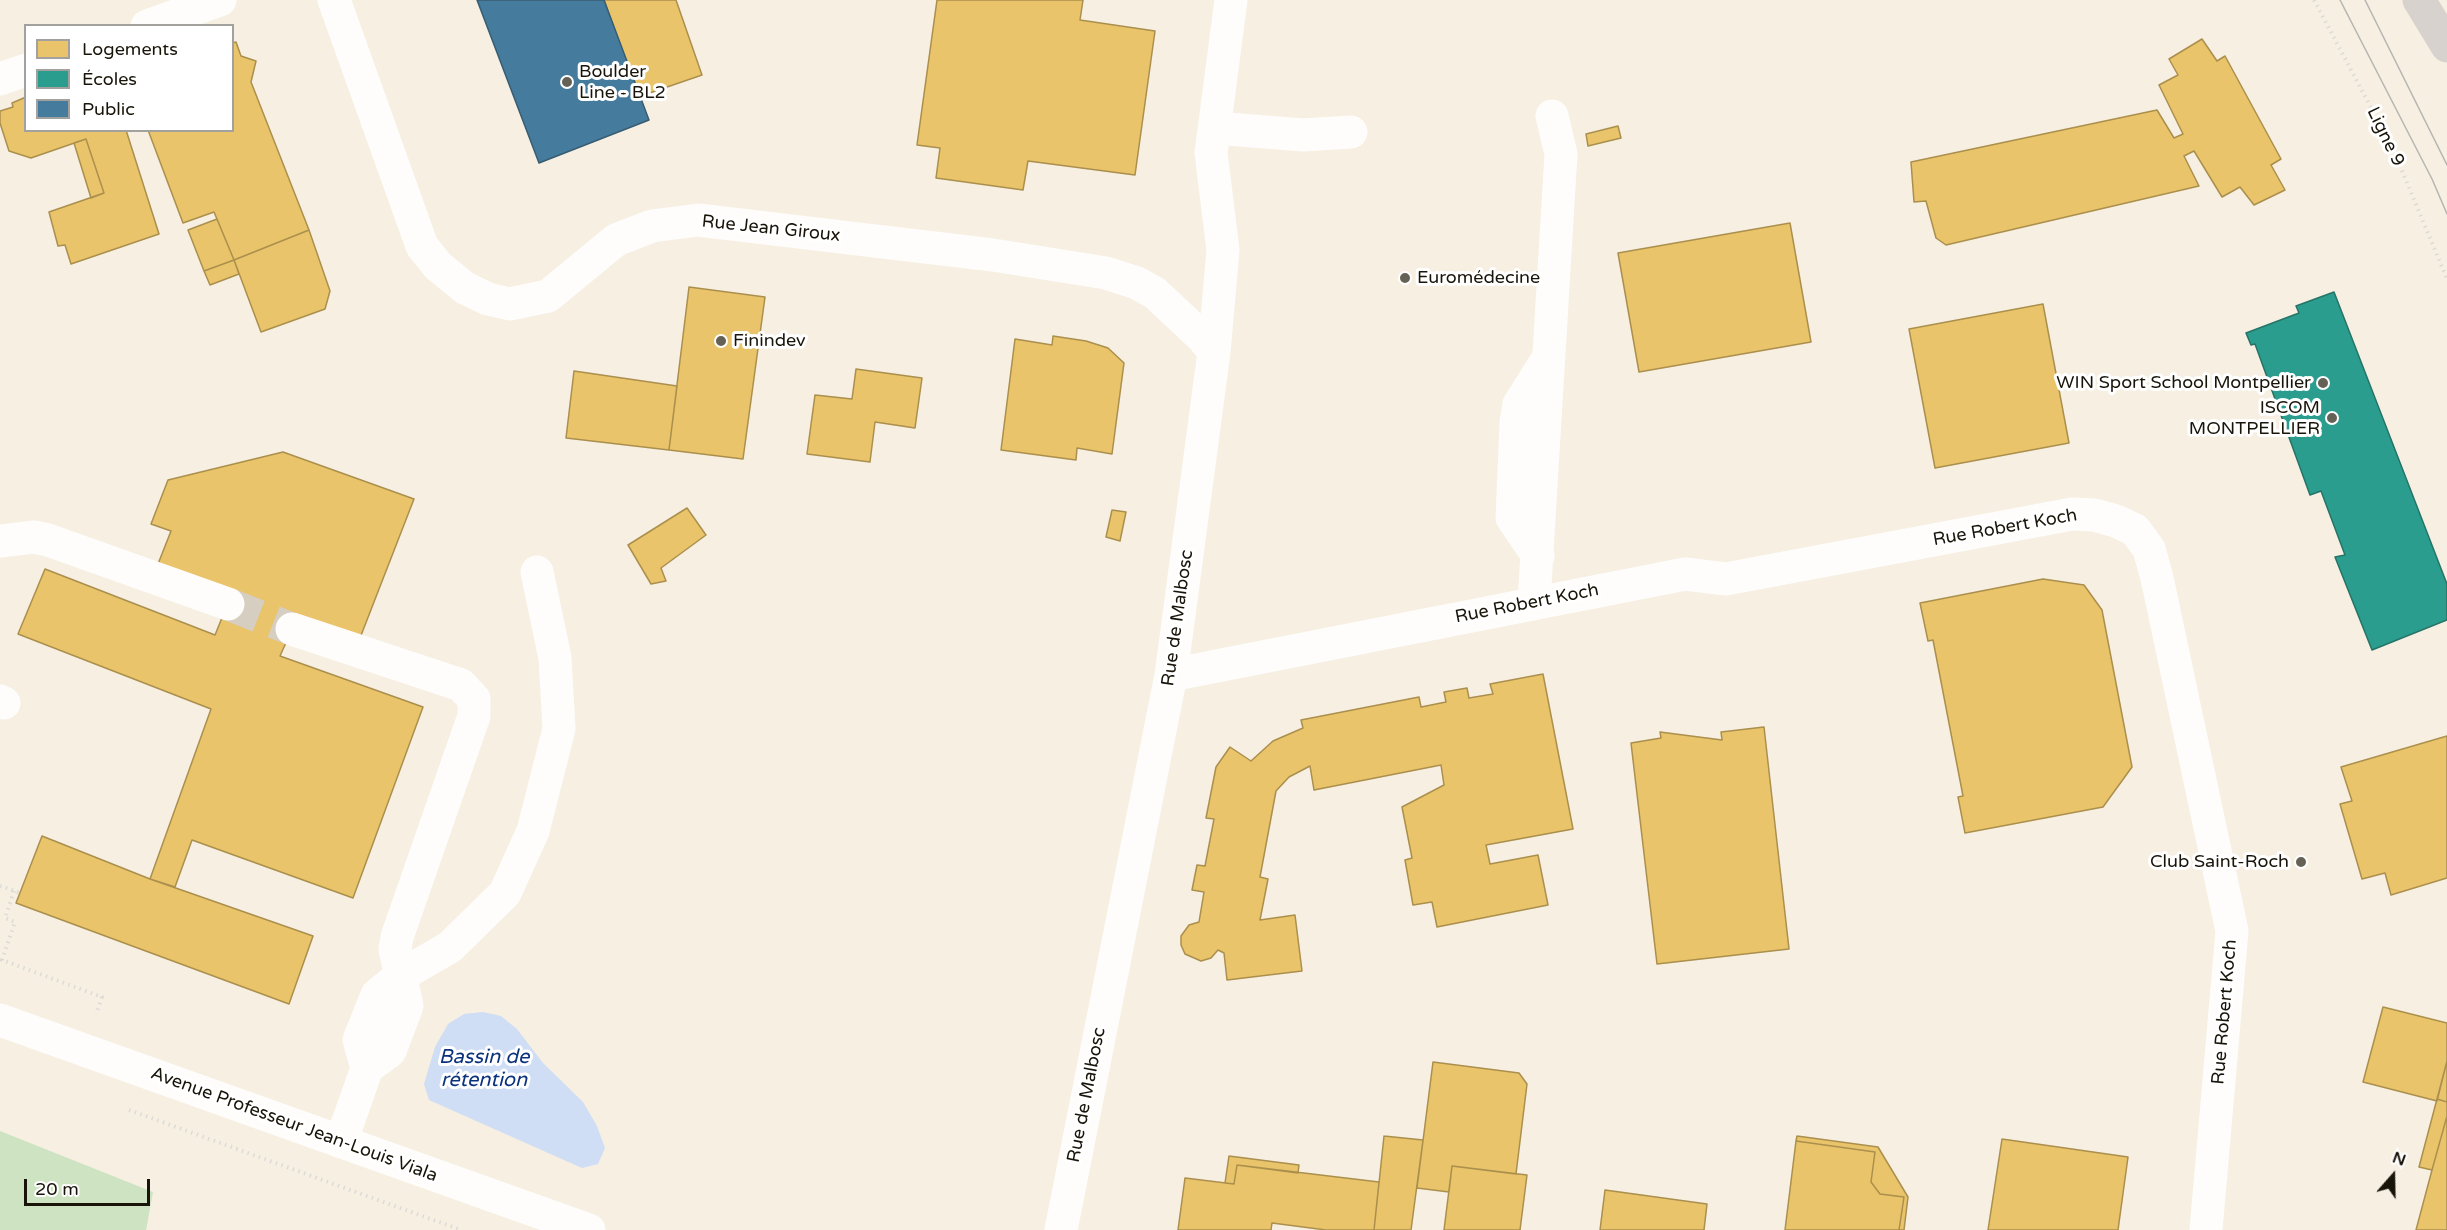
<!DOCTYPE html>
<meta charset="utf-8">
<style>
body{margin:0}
#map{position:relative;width:2447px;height:1230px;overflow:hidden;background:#f6efe2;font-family:"Varela Round",sans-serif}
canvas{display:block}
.legend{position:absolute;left:24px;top:24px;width:210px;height:108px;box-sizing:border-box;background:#fff;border:2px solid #a3a19d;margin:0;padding:8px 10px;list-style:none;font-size:18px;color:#191409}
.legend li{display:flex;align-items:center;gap:12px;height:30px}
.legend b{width:30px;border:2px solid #a3a19d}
.north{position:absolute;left:2363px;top:1146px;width:60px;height:60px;-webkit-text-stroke:4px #fff;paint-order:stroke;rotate:20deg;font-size:16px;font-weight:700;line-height:24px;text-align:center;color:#191409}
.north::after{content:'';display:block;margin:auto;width:21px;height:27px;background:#191409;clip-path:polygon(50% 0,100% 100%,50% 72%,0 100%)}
.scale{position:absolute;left:24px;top:1179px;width:126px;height:27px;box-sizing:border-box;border:3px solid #191409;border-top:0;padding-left:8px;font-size:18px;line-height:21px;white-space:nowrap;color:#191409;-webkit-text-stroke:4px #fff;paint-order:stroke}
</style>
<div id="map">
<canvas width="2447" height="1230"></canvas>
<ul class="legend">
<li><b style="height:16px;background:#e9c46a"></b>Logements</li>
<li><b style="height:16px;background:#2a9d8f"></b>Écoles</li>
<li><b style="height:16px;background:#457b9d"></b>Public</li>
</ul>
<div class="north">N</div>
<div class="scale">20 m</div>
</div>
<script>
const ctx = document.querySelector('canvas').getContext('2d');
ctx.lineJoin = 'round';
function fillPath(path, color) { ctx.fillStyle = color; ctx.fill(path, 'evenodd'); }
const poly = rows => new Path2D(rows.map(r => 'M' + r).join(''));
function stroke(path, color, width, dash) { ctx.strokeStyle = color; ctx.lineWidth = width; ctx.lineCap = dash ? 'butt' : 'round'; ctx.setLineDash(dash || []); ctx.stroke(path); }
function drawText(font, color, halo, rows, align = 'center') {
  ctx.font = font + ' "Varela Round",sans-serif'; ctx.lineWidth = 6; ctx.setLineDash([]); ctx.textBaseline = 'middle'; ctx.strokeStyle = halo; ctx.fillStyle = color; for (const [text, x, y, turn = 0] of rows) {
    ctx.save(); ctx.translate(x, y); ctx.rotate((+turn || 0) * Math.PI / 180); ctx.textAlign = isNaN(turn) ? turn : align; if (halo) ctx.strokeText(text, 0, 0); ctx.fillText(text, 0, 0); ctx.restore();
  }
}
fillPath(poly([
 [0,1131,153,1192,146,1230,0,1230]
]), '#cee3c1');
fillPath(poly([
 [483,1012,501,1016,517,1029,543,1063,583,1102,597,1126,605,1148,598,1164,582,1168,429,1100,424,1084,435,1047,448,1024,464,1014]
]), '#cfddf5');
const homes = poly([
 [604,0,676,0,702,75,638,97,604,0],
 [937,0,1083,0,1080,20,1155,31,1135,175,1028,161,1023,190,936,178,940,148,917,145,937,0],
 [2202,39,2217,61,2225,56,2281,159,2271,165,2285,190,2254,205,2240,187,2222,197,2194,151,2184,156,2199,186,1946,245,1936,238,1926,201,1914,202,1911,162,2157,110,2174,138,2183,134,2159,85,2178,75,2169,59,2202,39],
 [236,42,241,56,256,61,251,82,309,230,234,260,214,212,183,223,148,130,232,130,232,43,236,42],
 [26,97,26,130,126,130,159,234,71,264,65,245,58,246,49,212,104,193,86,139,31,158,9,151,0,123,0,111,13,107,12,103,26,97],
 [1618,126,1621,138,1588,146,1586,134,1618,126],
 [86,139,104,193,91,198,74,143,86,139],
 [217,219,234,260,204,271,188,230,217,219],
 [1790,223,1811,342,1639,372,1618,253,1790,223],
 [309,230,330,291,325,309,261,332,234,260,309,230],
 [234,260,239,274,210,285,204,271,234,260],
 [689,287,765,297,743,459,669,450,689,287],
 [2043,304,2069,443,1935,468,1909,329,2043,304],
 [1053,336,1086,341,1108,348,1124,363,1112,454,1077,448,1076,460,1001,450,1015,339,1052,345,1053,336],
 [856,369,922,378,915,428,875,422,870,462,807,454,815,395,852,399,856,369],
 [574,371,677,386,669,450,566,438,574,371],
 [283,452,414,499,360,638,298,616,280,656,423,707,353,898,192,840,175,887,150,879,211,709,18,634,45,569,215,635,232,593,158,564,171,531,151,524,168,480,283,452],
 [687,508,706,535,661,568,666,581,651,584,628,545,687,508],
 [1112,510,1126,512,1120,541,1106,537,1112,510],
 [2043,579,2084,585,2102,610,2132,767,2103,807,1965,833,1958,797,1963,796,1933,640,1928,641,1920,603,2043,579],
 [1543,674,1573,829,1486,845,1490,864,1538,855,1548,905,1437,927,1432,902,1413,905,1405,860,1412,858,1402,807,1444,785,1441,765,1314,790,1310,766,1289,777,1276,791,1260,877,1268,879,1260,920,1295,915,1302,971,1227,980,1224,953,1218,950,1211,958,1201,961,1185,954,1181,945,1181,936,1189,925,1199,922,1204,892,1192,890,1197,865,1205,866,1214,819,1206,818,1216,767,1230,747,1251,761,1273,741,1303,728,1301,720,1419,697,1421,707,1446,702,1444,692,1467,688,1469,698,1493,694,1490,684,1543,674],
 [1764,727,1789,949,1657,964,1631,743,1661,738,1660,732,1722,740,1721,732,1764,727],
 [2447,736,2447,878,2391,895,2385,873,2362,879,2340,804,2352,801,2341,767,2447,736],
 [42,836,150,879,313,936,289,1004,16,903,42,836],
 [2383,1007,2447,1023,2447,1061,2437,1101,2363,1082,2383,1007],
 [2447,1061,2447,1102,2437,1099,2447,1061],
 [1433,1062,1519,1073,1527,1084,1516,1174,1452,1166,1449,1192,1417,1188,1433,1062],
 [2437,1099,2447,1102,2447,1116,2432,1170,2419,1167,2437,1099],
 [2447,1116,2447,1230,2416,1230,2432,1170,2447,1116],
 [1384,1136,1423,1140,1411,1230,1374,1230,1384,1136],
 [1797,1136,1878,1147,1908,1197,1904,1230,1899,1230,1904,1197,1880,1194,1871,1182,1875,1152,1796,1141,1797,1136],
 [2002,1139,2128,1157,2118,1230,1988,1230,2002,1139],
 [1796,1141,1875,1152,1871,1182,1880,1194,1904,1197,1899,1230,1785,1230,1796,1141],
 [1229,1156,1299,1165,1298,1173,1237,1165,1234,1184,1225,1183,1229,1156],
 [1237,1165,1379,1182,1374,1230,1326,1230,1272,1223,1271,1230,1178,1230,1185,1178,1234,1184,1237,1165],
 [1452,1166,1527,1175,1520,1230,1444,1230,1452,1166],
 [1605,1190,1707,1204,1704,1230,1600,1230,1605,1190]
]);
fillPath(homes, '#e9c46a');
stroke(homes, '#ab8f4d', 1.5);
const schools = poly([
 [2334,292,2447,584,2447,620,2372,650,2335,557,2345,555,2321,491,2310,495,2255,344,2251,345,2246,333,2299,313,2296,306,2334,292]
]);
fillPath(schools, '#2a9d8f');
stroke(schools, '#257467', 1.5);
const public = poly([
 [477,0,604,0,649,120,539,163,477,0]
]);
fillPath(public, '#457b9d');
stroke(public, '#385c71', 1.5);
stroke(poly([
 [228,604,292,629]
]), '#d5cec1', 33, [33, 16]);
stroke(poly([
 [2314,0,2393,149,2447,279],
 [0,886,20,893],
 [14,891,5,918,15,922,2,960,102,997,96,1014],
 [129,1110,461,1230]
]), '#dddbd7', 4, [1.5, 4.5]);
stroke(poly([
 [334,0,422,246,438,266,465,288,488,299,510,304,548,296,616,240,652,226,698,220,993,255,1106,273,1137,283,1155,293,1203,338,1214,352],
 [147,26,220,0],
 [0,79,26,70],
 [1215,128,1303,135,1351,132],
 [0,541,34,537,48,540,228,604],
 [1538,556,1512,518,1516,422,1519,404,1545,363],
 [1534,602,1561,154,1552,116],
 [292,629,461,685,474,699,474,716,397,937,395,949,407,1006,390,1051,367,1068,341,1142],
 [1171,675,1685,574,1726,579,2072,514,2094,515,2116,521,2135,530,2149,549,2157,578,2232,931,2206,1230],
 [0,701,4,703],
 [0,1020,589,1230],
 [367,1068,359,1040,377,995,400,976,450,947,505,893,533,831,559,729,555,658,537,572],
 [1061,1230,1171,675,1214,352,1223,250,1211,153,1231,0]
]), '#fefdfb', 33);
stroke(poly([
 [2419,0,2447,46]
]), '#d8d2ce', 33);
stroke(poly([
 [2340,0,2432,179,2447,214],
 [2365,0,2447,165]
]), '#b7b5b2', 1.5);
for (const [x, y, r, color] of [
 [567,82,6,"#666155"],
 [1405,278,6,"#666155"],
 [721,341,6,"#666155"],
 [2323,383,6,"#666155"],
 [2332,418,6,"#666155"],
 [2301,862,6,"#666155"]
]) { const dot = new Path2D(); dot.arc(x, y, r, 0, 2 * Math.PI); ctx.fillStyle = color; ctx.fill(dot); stroke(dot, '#fff', 2); }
drawText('18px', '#191409', '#fff', [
 ["Boulder",579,72],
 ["Line - BL2",579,93],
 ["Euromédecine",1417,278],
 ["Finindev",733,341],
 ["WIN Sport School Montpellier",2311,383,"right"],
 ["ISCOM",2320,408,"right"],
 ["MONTPELLIER",2320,429,"right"],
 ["Club Saint-Roch",2289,862,"right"]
], 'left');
drawText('18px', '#191409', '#fff', [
 ["Ligne 9",2385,137,64],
 ["Rue Jean Giroux",771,229,6],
 ["Rue Robert Koch",2005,528,-10],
 ["Rue Robert Koch",1527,604,-11],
 ["Rue de Malbosc",1178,618,-82],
 ["Rue Robert Koch",2225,1012,-85],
 ["Rue de Malbosc",1087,1095,-79],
 ["Avenue Professeur Jean-Louis Viala",294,1125,20]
]);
drawText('italic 20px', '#0b337c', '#fff', [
 ["Bassin de",484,1058],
 ["rétention",484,1081]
]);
</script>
